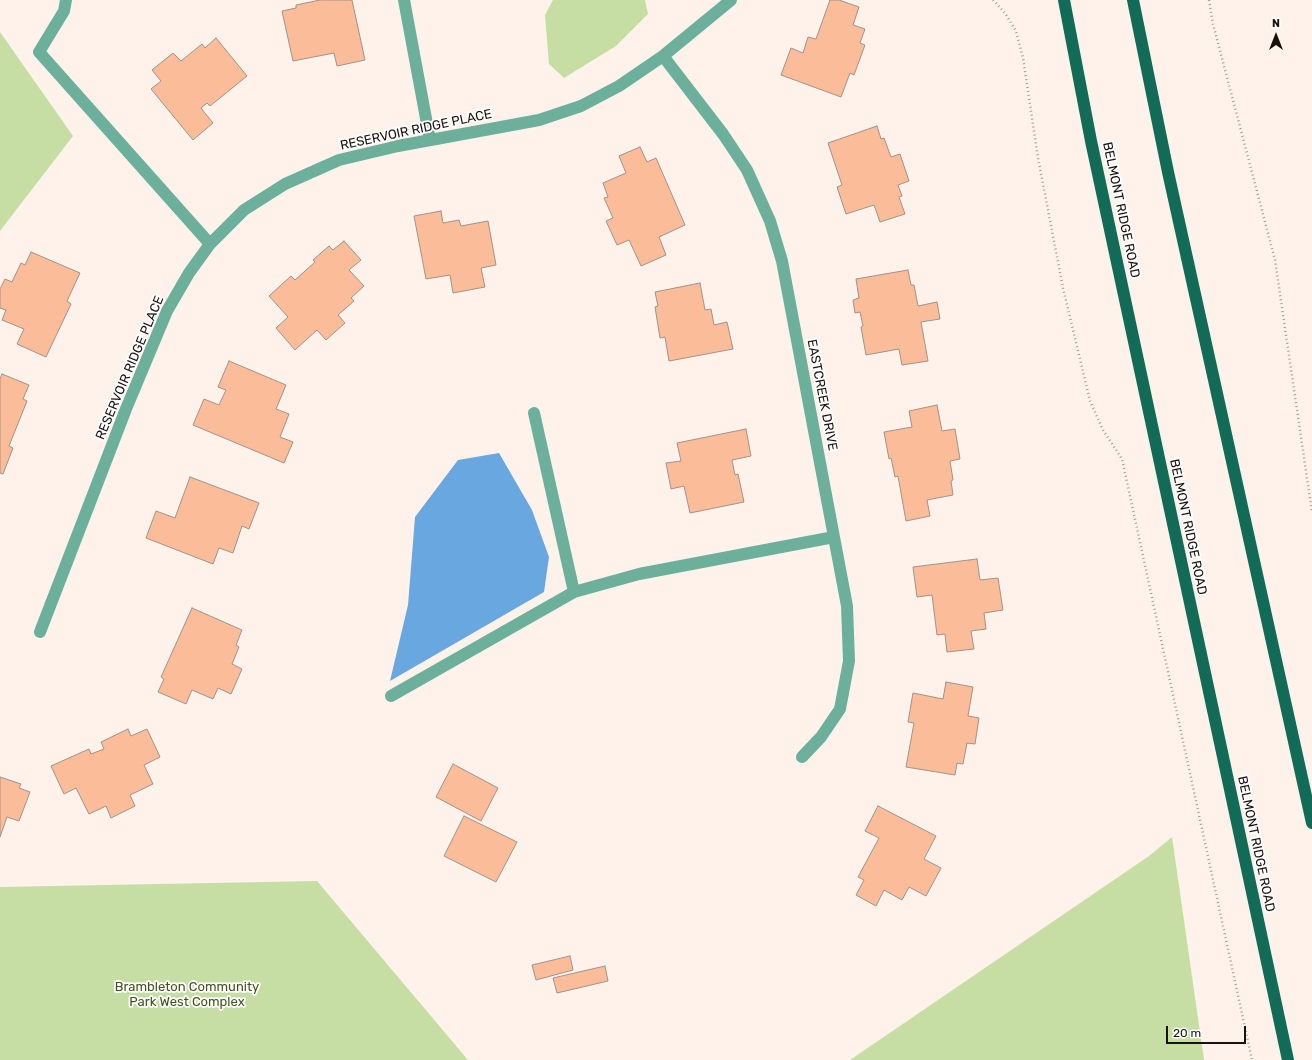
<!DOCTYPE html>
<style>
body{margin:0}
#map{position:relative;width:1312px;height:1060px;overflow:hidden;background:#fef2eb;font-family:Rubik,sans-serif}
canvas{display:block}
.north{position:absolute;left:1256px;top:16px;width:40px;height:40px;-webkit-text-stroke:3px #fff;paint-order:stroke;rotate:0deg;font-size:11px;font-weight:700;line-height:16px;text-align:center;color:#18110d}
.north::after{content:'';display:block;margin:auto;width:14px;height:18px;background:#18110d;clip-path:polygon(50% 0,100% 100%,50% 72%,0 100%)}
.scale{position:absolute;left:1166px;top:1026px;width:80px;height:18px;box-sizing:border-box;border:2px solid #18110d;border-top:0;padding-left:5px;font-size:12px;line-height:14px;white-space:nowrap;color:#18110d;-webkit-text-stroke:3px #fff;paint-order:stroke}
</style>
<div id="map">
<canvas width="1312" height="1060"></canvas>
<div class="north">N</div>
<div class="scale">20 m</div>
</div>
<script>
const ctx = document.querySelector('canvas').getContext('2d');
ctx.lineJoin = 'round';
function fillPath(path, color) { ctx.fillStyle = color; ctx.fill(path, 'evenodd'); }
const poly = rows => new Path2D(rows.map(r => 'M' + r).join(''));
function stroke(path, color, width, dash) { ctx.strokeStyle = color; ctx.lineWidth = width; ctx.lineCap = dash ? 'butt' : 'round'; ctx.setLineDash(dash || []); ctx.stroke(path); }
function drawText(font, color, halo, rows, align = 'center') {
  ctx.font = font + ' Rubik,sans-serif'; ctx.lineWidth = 3.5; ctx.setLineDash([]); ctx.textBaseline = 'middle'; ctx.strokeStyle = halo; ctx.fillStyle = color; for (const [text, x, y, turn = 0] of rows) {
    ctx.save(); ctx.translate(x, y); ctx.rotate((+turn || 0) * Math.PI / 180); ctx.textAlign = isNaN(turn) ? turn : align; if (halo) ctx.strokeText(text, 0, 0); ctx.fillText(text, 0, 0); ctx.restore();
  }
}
fillPath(poly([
 [553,0,645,0,648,14,616,46,564,78,549,64,545,15],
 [0,32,73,136,0,231],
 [1172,837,1204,1060,850,1060,1149,856],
 [317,881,468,1060,0,1060,0,887]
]), '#c6dea3');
fillPath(poly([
 [499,453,532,510,549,557,544,592,390,681,408,605,415,517,458,460]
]), '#69a7e1');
const building = poly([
 [320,0,352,0,365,60,337,66,334,53,293,61,282,11,296,8,296,5,320,0],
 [830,0,839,0,859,7,853,25,865,29,860,43,865,45,854,75,850,73,841,97,781,75,791,48,803,53,808,37,816,39,830,0],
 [216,38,247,76,210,106,207,103,201,108,213,123,193,140,151,89,161,81,152,70,173,53,181,61,202,44,205,48,216,38],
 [877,126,881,139,884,138,891,157,900,154,909,181,898,185,902,196,899,197,905,214,880,222,874,205,846,214,837,187,842,185,828,143,877,126],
 [640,147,647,162,656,158,685,225,659,237,666,255,641,266,629,240,617,245,606,221,613,218,604,198,608,197,603,183,626,173,619,156,640,147],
 [441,211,443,223,459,220,461,226,488,221,496,265,481,268,485,287,453,293,450,275,426,279,414,216,441,211],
 [344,241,361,260,349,270,364,286,351,298,354,301,338,315,345,323,326,340,317,330,295,350,276,328,288,317,269,296,291,276,295,280,315,262,313,260,329,246,333,250,344,241],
 [31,252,80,273,67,301,71,304,46,357,17,344,24,329,2,320,6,310,0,308,0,289,5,279,12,282,21,263,25,265,31,252],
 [908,270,911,285,914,285,918,306,937,302,940,319,921,322,928,361,902,365,899,349,866,355,861,327,863,326,860,312,855,313,853,300,859,298,856,279,908,270],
 [700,283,705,310,711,309,714,325,727,322,733,349,669,361,665,337,660,338,655,307,658,306,655,292,700,283],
 [229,361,286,385,276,409,289,414,280,437,293,442,284,463,193,425,204,399,219,405,226,390,218,387,229,361],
 [2,374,29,385,23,399,27,401,9,446,13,448,3,474,0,473,0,379,2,374],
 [937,405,942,431,955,429,960,459,950,461,953,480,951,481,953,495,927,500,930,516,906,521,898,476,895,477,891,458,889,459,884,432,912,427,909,411,937,405],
 [746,429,751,456,732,460,735,475,738,474,744,502,690,513,684,486,671,489,666,463,681,461,677,443,746,429],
 [190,477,259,503,249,529,242,526,233,553,219,548,213,564,146,538,156,511,175,518,190,477],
 [977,559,980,580,998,578,1003,610,984,613,986,629,971,631,974,649,947,652,945,634,937,635,932,595,917,597,913,567,977,559],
 [192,608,242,630,236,645,239,647,232,664,242,669,231,694,218,688,213,699,192,690,186,704,158,692,164,679,161,677,192,608],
 [946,682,973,687,968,716,979,718,975,744,967,743,963,764,957,763,955,775,906,767,914,723,908,722,913,693,943,699,946,682],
 [128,729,131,736,147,729,160,757,144,765,153,784,130,795,135,806,111,818,106,806,89,814,76,788,64,794,51,766,89,749,91,754,104,749,101,742,128,729],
 [453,764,498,788,481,821,436,797,453,764],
 [0,777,21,784,19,788,30,792,19,821,7,817,0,837,0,777],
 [878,806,936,836,924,859,941,868,926,896,909,887,902,900,884,890,876,906,856,895,864,880,858,877,879,838,865,831,878,806],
 [464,816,517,842,496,882,444,856,464,816],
 [570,956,573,970,536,980,532,965,570,956],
 [605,966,608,981,557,993,553,978,605,966]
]);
fillPath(building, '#fabc99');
stroke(building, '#a49187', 1);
stroke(poly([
 [993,0,1005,13,1016,31,1023,58,1038,158,1063,288,1090,401,1103,430,1122,459,1252,1060],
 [1209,0,1213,24,1275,260,1312,512]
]), '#a79d97', 2.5, [1, 3]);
stroke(poly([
 [66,0,64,11,39,52,210,244],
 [404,0,430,140],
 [663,56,723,134,747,170,770,221,782,261,847,606,849,661,840,709,821,737,802,757],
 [534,413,574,592],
 [40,632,126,409,167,311,189,273,210,244,244,210,285,184,339,160,398,146,539,120,581,106,619,86,663,56,731,0],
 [391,696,574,592,639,574,834,537]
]), '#6cb09c', 12);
stroke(poly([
 [1064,0,1091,141,1288,1060],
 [1133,0,1168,172,1312,823]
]), '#116b57', 12);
drawText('13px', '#18110d', '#fff', [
 ["RESERVOIR RIDGE PLACE",416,130,-12],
 ["BELMONT RIDGE ROAD",1121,210,78],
 ["RESERVOIR RIDGE PLACE",130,368,-67],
 ["EASTCREEK DRIVE",822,395,79],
 ["BELMONT RIDGE ROAD",1188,527,78],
 ["BELMONT RIDGE ROAD",1256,844,78]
]);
drawText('13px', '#3f521c', '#fff', [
 ["Brambleton Community",187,987],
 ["Park West Complex",187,1002]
]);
</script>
